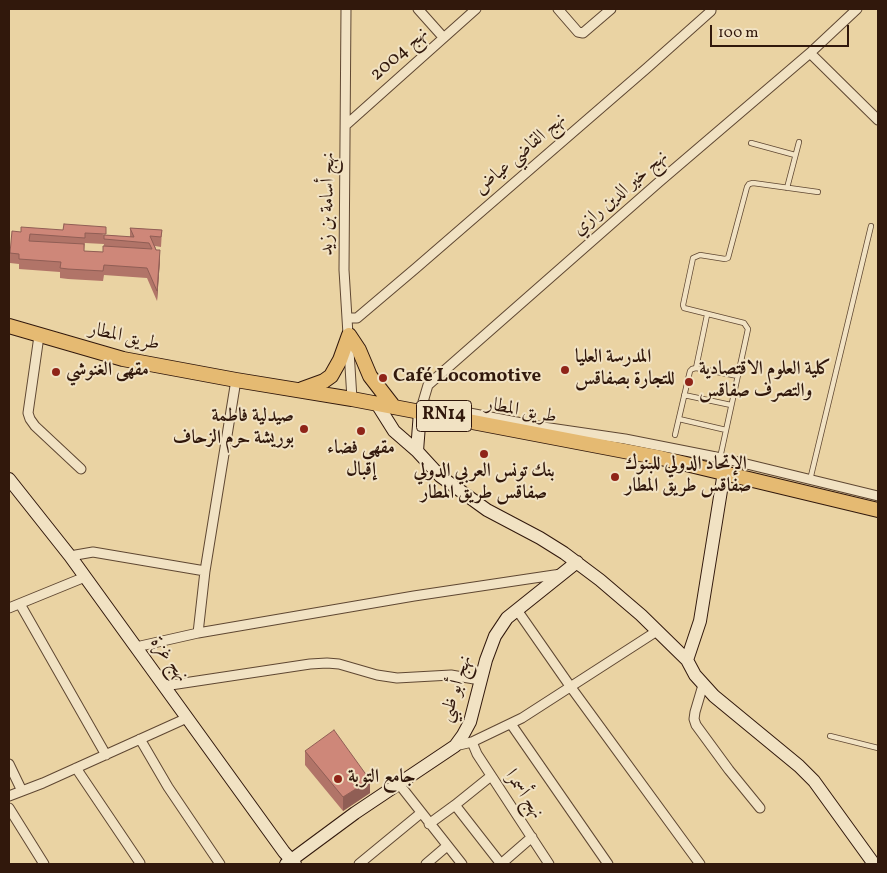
<!DOCTYPE html>
<meta charset="utf-8">
<style>
body{margin:0}
#map{position:relative;width:887px;height:873px;overflow:hidden;background:#ead3a3;font-family:Vollkorn,serif}
canvas{display:block}
.frame{position:absolute;inset:0;border:10px solid #31180c;pointer-events:none}
.scale{position:absolute;left:710px;top:25px;width:139px;height:22px;box-sizing:border-box;border:2px solid #31180c;border-top:0;padding-left:6px;font-size:15px;line-height:18px;white-space:nowrap;color:#31180c;-webkit-text-stroke:4px #f1e2c3;paint-order:stroke}
</style>
<div id="map">
<canvas width="887" height="873"></canvas>
<div class="frame"></div>
<div class="scale">100 m</div>
</div>
<script>
const ctx = document.querySelector('canvas').getContext('2d');
ctx.lineJoin = 'round';
const poly = rows => new Path2D(rows.map(r => 'M' + r).join(''));
function stroke(path, color, width, dash) { ctx.strokeStyle = color; ctx.lineWidth = width; ctx.lineCap = dash ? 'butt' : 'round'; ctx.setLineDash(dash || []); ctx.stroke(path); }
function fillPath(path, color) { ctx.fillStyle = color; ctx.fill(path, 'evenodd'); }
function drawText(font, color, halo, rows, align = 'center') {
  ctx.font = font + ' Vollkorn,Amiri,serif'; ctx.lineWidth = 4; ctx.setLineDash([]); ctx.textBaseline = 'middle'; ctx.strokeStyle = halo; ctx.fillStyle = color; for (const [text, x, y, turn = 0] of rows) {
    ctx.save(); ctx.translate(x, y); ctx.rotate((+turn || 0) * Math.PI / 180); ctx.textAlign = isNaN(turn) ? turn : align; if (halo) ctx.strokeText(text, 0, 0); ctx.fillText(text, 0, 0); ctx.restore();
  }
}
const lane = poly([
 [751,143,795,155],
 [787,188,799,142],
 [696,368,707,315],
 [684,395,731,405],
 [679,419,726,430],
 [675,435,690,371,692,369,696,368,738,376],
 [720,458,748,329,744,323,684,308,683,305,693,258,700,255,725,259,728,258,747,187,749,184,753,183,818,192],
 [810,480,871,226],
 [830,736,878,748]
]);
const street = poly([
 [346,9,344,270,352,399],
 [418,9,443,37],
 [558,9,578,32,583,33,611,9],
 [810,53,878,120],
 [346,125,476,9],
 [347,318,357,318,416,268,647,68,711,11,711,9],
 [39,336,28,413,30,419,35,426,81,469],
 [422,404,543,427,625,439,726,459,878,496],
 [420,412,428,385,659,182,810,53,857,9],
 [70,556,93,552,205,571],
 [20,604,106,755],
 [9,608,85,577],
 [517,610,570,686,700,864],
 [198,633,205,571,236,380],
 [136,647,198,633,414,596,561,574],
 [703,685,695,712,694,719,696,725,729,770,760,808],
 [164,686,310,664,327,663,339,664,377,675,397,678,451,675,480,680],
 [511,724,608,864],
 [140,739,168,787,220,864],
 [472,742,477,754,549,864],
 [455,746,472,742,522,718,657,631],
 [9,764,22,791],
 [76,768,140,863],
 [399,784,462,864],
 [9,796,43,783,187,718],
 [455,805,501,864],
 [9,808,44,864],
 [429,824,455,805,491,776],
 [359,864,421,813],
 [426,864,447,846],
 [501,864,532,837]
]);
const secondary = poly([
 [377,404,394,431,417,451,440,476,487,510,540,538,564,553,600,580,641,615,687,660,695,675,714,696,799,766,814,781,874,864],
 [417,451,420,412],
 [9,479,70,556,284,852,295,864],
 [687,660,700,621,724,472],
 [286,864,355,813,455,746,463,735,470,722,486,660,495,636,507,618,577,562]
]);
const primary = poly([
 [9,326,123,359,236,380,352,399,661,458,878,510],
 [349,335,359,350,370,376,394,407],
 [302,389,324,381,331,376,340,360,349,335]
]);
stroke(lane, '#5f4732', 6);
stroke(street, '#5f4732', 11);
stroke(secondary, '#31180c', 14);
stroke(primary, '#31180c', 16);
stroke(lane, '#f1e2c3', 4.5);
stroke(street, '#f1e2c3', 9);
stroke(secondary, '#f1e2c3', 12);
stroke(primary, '#e5ba72', 14);
fillPath(poly([
 [64,224,106,235,130,237,130,228,162,230,161,247,155,246,160,260,157,301,147,278,104,275,103,281,68,279,60,278,60,272,19,269,19,264,10,263,10,253,21,232,63,230],
 [85,243,104,244,103,252,84,251],
 [305,751,370,793,343,811,305,765]
]), '#b17468');
fillPath(poly([
 [160,250,160,260,157,301,157,291],
 [370,780,370,793,343,811,343,797]
]), '#905e55');
const building = poly([
 [64,224,106,227,106,234,85,233,85,238,30,234,29,241,84,244,84,251,103,252,103,246,152,249,149,243,104,239,104,235,134,237,130,228,162,230,161,237,150,236,156,250,160,250,157,291,147,268,104,265,103,271,68,269,60,268,61,262,19,259,19,254,10,253,12,231,21,232,21,227,63,230,64,224],
 [334,730,370,780,343,797,305,751,334,730]
]);
fillPath(building, '#ce8779');
stroke(building, '#905e55', 1);
for (const [x, y, r, color] of [
 [565,370,5,"#8f2418"],
 [56,372,5,"#8f2418"],
 [383,378,5,"#8f2418"],
 [689,382,5,"#8f2418"],
 [304,429,5,"#8f2418"],
 [361,431,5,"#8f2418"],
 [484,454,5,"#8f2418"],
 [615,477,5,"#8f2418"],
 [338,779,5,"#8f2418"]
]) { const dot = new Path2D(); dot.arc(x, y, r, 0, 2 * Math.PI); ctx.fillStyle = color; ctx.fill(dot); stroke(dot, '#f1e2c3', 2); }
for (const [x, y, w] of [
 [444,416,55]
]) { const box = new Path2D(); box.roundRect(x - w / 2, y - 15.5, w, 31, 4); ctx.fillStyle = '#f1e2c3'; ctx.fill(box); stroke(box, '#31180c', 1); }
drawText('bold 18px', '#31180c', null, [
 ["RN14",444,416]
]);
drawText('19px', '#31180c', '#f1e2c3', [
 ["نهج 2004",400,55,-42],
 ["نهج القاضي عياض",521,155,-41],
 ["نهج خير الدين رازي",621,194,-41],
 ["نهج أسامة بن زيد",329,204,-89],
 ["طريق المطار",124,338,13],
 ["طريق المطار",521,412,11],
 ["نهج غزة",168,660,54],
 ["نهج أبو ظبي",457,689,-72],
 ["نهج أسمرا",523,795,57]
]);
drawText('bold 19px', '#31180c', '#f1e2c3', [
 ["المدرسة العليا",575,359],
 ["للتجارة بصفاقس",575,381],
 ["كلية العلوم الاقتصادية",699,371],
 ["والتصرف صفاقس",699,393],
 ["مقهى الغنوشي",66,372],
 ["Café Locomotive",393,378],
 ["صيدلية فاطمة",294,418,"right"],
 ["بوريشة حرم الزحاف",294,440,"right"],
 ["مقهى فضاء",361,450,"center"],
 ["إقبال",361,472,"center"],
 ["الإتحاد الدولي للبنوك",625,466],
 ["صفاقس طريق المطار",625,488],
 ["بنك تونس العربي الدولي",484,473,"center"],
 ["صفاقس طريق المطار",484,495,"center"],
 ["جامع التوبة",348,779]
], 'left');
</script>
